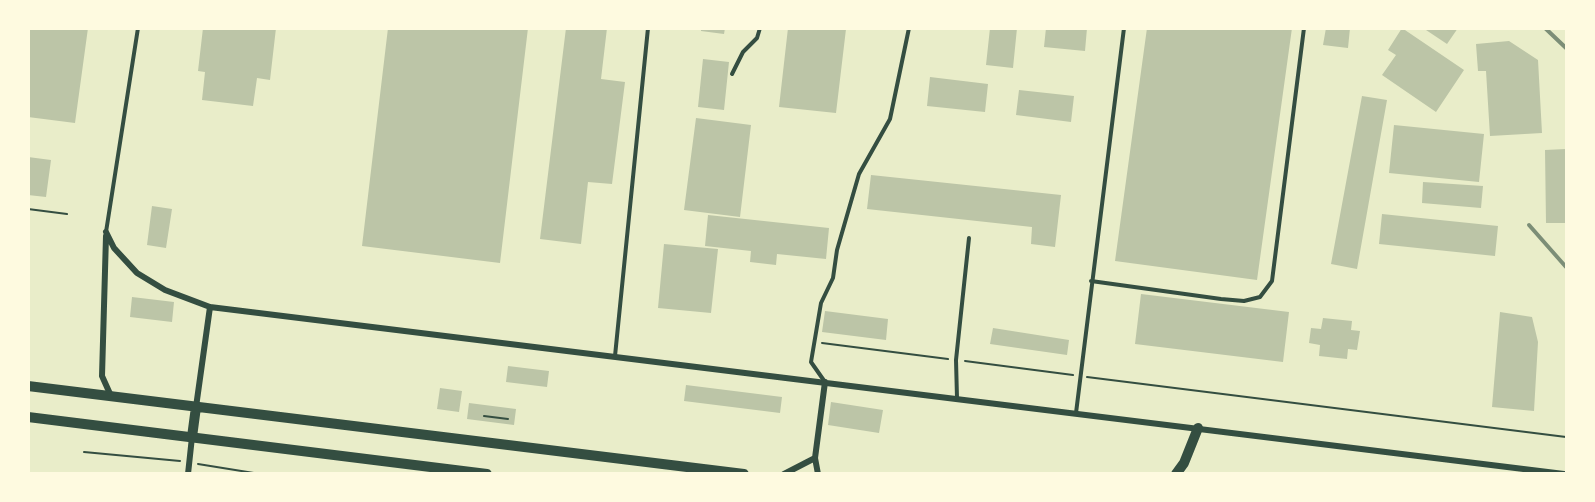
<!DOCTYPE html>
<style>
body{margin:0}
#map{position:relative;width:1595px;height:502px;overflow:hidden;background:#e9edc9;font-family:Barlow,sans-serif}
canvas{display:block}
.frame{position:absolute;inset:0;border:30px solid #fefae0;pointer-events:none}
</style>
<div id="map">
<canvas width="1595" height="502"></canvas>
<div class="frame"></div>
</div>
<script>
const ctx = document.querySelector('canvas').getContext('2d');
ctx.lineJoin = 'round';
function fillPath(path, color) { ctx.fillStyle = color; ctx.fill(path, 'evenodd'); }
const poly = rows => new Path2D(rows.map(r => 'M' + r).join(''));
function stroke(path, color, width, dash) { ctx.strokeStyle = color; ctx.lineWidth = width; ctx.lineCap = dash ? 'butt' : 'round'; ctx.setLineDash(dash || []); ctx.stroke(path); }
fillPath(poly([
 [28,28,88,28,75,123,28,117],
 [203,28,276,28,270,80,257,78,253,106,202,100,205,72,198,71],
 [388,28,528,28,500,263,362,246],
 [566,28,607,28,601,79,625,82,612,184,588,182,581,244,540,239],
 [701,28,725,28,724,34,701,31],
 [788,28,846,29,836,113,779,107],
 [990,28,1017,28,1013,68,986,65],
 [1046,28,1087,28,1085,51,1044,47],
 [1147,28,1292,28,1257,280,1115,261],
 [1326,28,1350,28,1348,48,1323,45],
 [1402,28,1464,70,1436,112,1382,75,1396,55,1388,50],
 [1423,28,1458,28,1447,44],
 [1509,41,1538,60,1542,133,1490,136,1486,71,1478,71,1476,44],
 [703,59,729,62,724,110,698,107],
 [930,77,988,84,985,112,927,106],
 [1019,90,1074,96,1071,122,1016,115],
 [1362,96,1387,100,1357,269,1331,264],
 [696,118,751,125,740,217,684,210],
 [1394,125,1484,134,1479,182,1389,173],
 [1566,149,1566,223,1546,223,1545,150],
 [28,157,51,160,46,197,28,195],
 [871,175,1061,195,1055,247,1031,244,1032,227,867,209],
 [1423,182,1483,186,1481,208,1422,203],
 [152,206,172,209,166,248,147,245],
 [1382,214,1498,226,1495,256,1379,244],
 [708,215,829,228,826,259,777,254,776,265,750,262,751,251,705,246],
 [664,244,718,249,711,313,658,308],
 [1141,294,1289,312,1283,362,1135,344],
 [132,297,174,302,172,322,130,317],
 [825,311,888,319,886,340,822,332],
 [1500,312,1532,317,1538,342,1534,411,1492,407],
 [1323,318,1352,321,1351,330,1360,331,1357,350,1348,349,1347,359,1319,356,1320,345,1309,343,1311,328,1321,329],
 [993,328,1069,340,1067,355,990,344],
 [508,366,549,371,547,387,506,382],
 [686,385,782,397,780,413,684,401],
 [440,388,462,391,459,412,437,409],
 [831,402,883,410,879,433,828,425],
 [469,403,516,409,514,425,467,419]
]), '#bcc5a7');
stroke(poly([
 [28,209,67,214],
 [822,343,948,359],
 [965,361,1073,375],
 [1087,377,1566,437],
 [484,416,508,419],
 [84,452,180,461],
 [198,464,260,474]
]), '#344e41', 2);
stroke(poly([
 [732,74,743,52,757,38,760,28],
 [106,232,138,28],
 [1091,281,1221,299,1244,301,1260,297,1272,281,1304,28],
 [615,356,648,28],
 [825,382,811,362,821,303,833,278,837,250,859,174,890,119,909,28],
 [957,398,956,360,969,238],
 [1076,413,1124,28]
]), '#344e41', 4);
stroke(poly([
 [106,232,114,248,137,273,165,290,210,307,1564,474],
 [106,236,102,376,111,396],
 [196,407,210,307],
 [188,474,192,437],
 [784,474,815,458],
 [818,474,815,458,825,382]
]), '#344e41', 6);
stroke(poly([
 [28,386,744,474],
 [28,417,487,474],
 [192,437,196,407],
 [1176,474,1184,463,1198,428]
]), '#344e41', 10);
stroke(poly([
 [1545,28,1566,48],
 [1529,225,1566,267]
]), '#7c8e77', 4);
</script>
